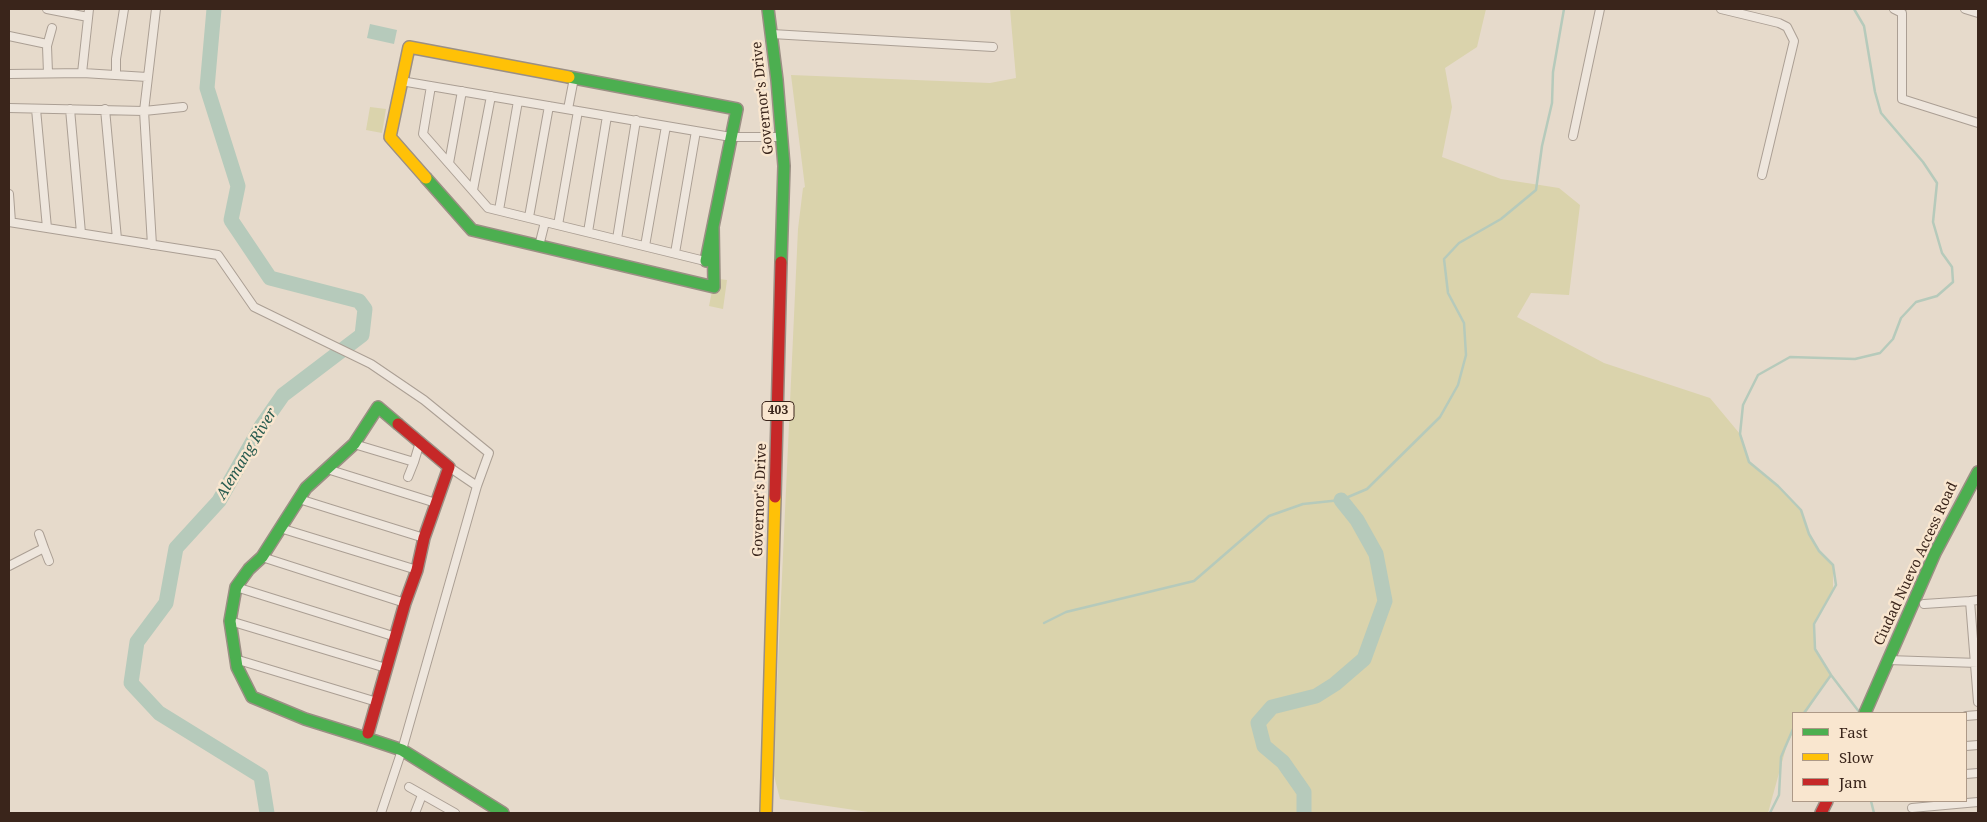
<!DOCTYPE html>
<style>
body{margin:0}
#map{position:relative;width:1987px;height:822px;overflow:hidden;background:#e6dacb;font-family:"Noto Serif",serif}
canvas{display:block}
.frame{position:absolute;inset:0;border:10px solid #3a251b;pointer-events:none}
.legend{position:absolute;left:1792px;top:712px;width:175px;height:90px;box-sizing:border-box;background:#f9e6cf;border:1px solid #ad9987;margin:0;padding:6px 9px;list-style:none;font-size:15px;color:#3a251b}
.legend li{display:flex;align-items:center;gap:10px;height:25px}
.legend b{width:25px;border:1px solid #ad9987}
</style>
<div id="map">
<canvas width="1987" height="822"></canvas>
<div class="frame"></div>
<ul class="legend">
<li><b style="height:6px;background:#4caf50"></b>Fast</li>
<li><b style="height:6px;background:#ffc107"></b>Slow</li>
<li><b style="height:6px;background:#c62828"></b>Jam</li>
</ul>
</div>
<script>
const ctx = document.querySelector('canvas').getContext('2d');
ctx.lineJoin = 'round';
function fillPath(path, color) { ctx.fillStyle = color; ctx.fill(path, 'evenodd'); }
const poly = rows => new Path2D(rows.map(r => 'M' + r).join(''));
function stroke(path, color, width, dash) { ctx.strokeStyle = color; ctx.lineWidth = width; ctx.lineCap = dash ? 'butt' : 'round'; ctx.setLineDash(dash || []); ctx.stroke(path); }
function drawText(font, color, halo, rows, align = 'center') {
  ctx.font = font + ' "Noto Serif",serif'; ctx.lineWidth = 5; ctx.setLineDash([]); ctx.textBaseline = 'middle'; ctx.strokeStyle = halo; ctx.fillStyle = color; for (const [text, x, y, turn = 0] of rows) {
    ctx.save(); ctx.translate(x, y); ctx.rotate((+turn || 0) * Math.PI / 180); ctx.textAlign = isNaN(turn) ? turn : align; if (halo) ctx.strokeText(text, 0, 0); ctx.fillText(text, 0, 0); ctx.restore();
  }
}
fillPath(poly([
 [1010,9,1486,9,1477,47,1445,68,1452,107,1442,157,1501,179,1559,188,1580,205,1569,295,1531,293,1517,317,1604,363,1710,398,1740,434,1749,462,1777,486,1802,512,1810,535,1818,551,1833,565,1833,589,1814,624,1815,649,1831,675,1806,713,1793,713,1793,733,1787,744,1768,813,875,813,780,799,773,772,798,229,803,188,805,187,791,75,990,83,1016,78],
 [370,107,386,109,382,133,366,130],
 [719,279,727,280,723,309,709,306,712,291,718,292]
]), '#dad3ac');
fillPath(poly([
 [370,24,397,30,394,44,367,38]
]), '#b6cabb');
stroke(poly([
 [1854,9,1864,26,1875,92,1881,113,1923,162,1937,183,1933,222,1942,253,1952,267,1953,282,1937,296,1916,302,1901,318,1893,339,1880,353,1855,359,1790,357,1758,375,1743,405,1740,434,1749,462,1778,486,1801,510,1809,534,1819,551,1833,565,1836,585,1814,624,1815,649,1831,675,1860,713],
 [1044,623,1066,612,1194,581,1269,516,1303,504,1341,500,1367,489,1440,417,1458,385,1466,355,1464,323,1448,293,1444,259,1459,243,1501,219,1536,190,1542,146,1552,103,1553,72,1564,9],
 [1804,713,1831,675],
 [1871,801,1874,813],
 [1770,813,1779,795,1781,757,1793,729]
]), '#b6cabb', 2.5);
stroke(poly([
 [214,9,207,88,238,186,231,220,270,278,359,301,365,309,362,335,283,395,262,425,219,501,176,548,166,603,137,642,131,683,159,713,261,776,267,813],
 [1304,813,1304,792,1283,762,1264,746,1258,723,1272,707,1316,696,1335,684,1364,659,1385,601,1376,554,1357,520,1341,500]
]), '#b6cabb', 15);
const street = poly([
 [47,9,88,17],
 [1721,9,1779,23,1787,27,1794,41,1762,175],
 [1894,9,1902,13,1902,99,1978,123],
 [1965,9,1978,13],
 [772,34,993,47],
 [9,36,47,44],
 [48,73,47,46,52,28],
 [82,73,89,9],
 [9,74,83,73,147,77],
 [116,75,116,59,124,9],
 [401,81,731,137,782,137],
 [431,86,423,134,488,208,709,262],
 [9,108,144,111,183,107],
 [36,109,47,228],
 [70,109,81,233],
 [105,109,117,239],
 [568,109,574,78],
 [1573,136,1600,9],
 [449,163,462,91],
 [473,190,491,96],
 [9,194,11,222],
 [499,210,518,101],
 [529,217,549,106],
 [9,222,218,255,254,307,371,364,424,400,489,453,477,486,402,750,381,813],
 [558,225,578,111],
 [588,232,607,116],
 [617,239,636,120],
 [152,245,144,111,156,9],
 [539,246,545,222],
 [645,246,666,126],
 [675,253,696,131],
 [354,444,414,462,420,442],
 [449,467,477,486],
 [327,469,436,503],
 [408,477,414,462],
 [299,499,424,538],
 [280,528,417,570],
 [39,534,44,548],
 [262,557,405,603],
 [9,566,44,548,49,561],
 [236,587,396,637],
 [1978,600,1970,601,1978,702],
 [1924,604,1970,601],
 [230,621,386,668],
 [235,659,377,702],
 [1888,660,1978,663],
 [1966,716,1978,715],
 [1966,746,1978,745],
 [1966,774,1978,773],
 [409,787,455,813],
 [1912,808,1978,802],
 [415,813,422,795]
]);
const fast = poly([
 [768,9,777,80,784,166,781,262],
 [569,77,737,109,706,261],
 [426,178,472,230,714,287,713,226],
 [1865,713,1935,553,1978,472],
 [368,733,366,738,402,750,503,813],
 [366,738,305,719,252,697,237,667,230,621,236,587,249,569,262,557,306,488,354,444,378,407,398,424]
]);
const slow = poly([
 [426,178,390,137,409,47,569,77],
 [766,813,775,497]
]);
const jam = poly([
 [775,497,781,262],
 [368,733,405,603,417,570,424,538,449,467,398,424],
 [1821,813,1827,801]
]);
stroke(street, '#ab9f94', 10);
stroke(fast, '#9b8f84', 14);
stroke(slow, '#9b8f84', 14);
stroke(jam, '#9b8f84', 14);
stroke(street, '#eee6dd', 8);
stroke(fast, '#4caf50', 11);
stroke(slow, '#ffc107', 11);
stroke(jam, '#c62828', 11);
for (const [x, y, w] of [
 [778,411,32]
]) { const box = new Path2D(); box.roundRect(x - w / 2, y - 9.5, w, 19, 4); ctx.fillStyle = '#f9e6cf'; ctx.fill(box); stroke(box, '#3a251b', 1); }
drawText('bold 12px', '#3a251b', null, [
 ["403",778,411]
]);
drawText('14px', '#3a251b', '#f9e6cf', [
 ["Governor's Drive",763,98,-96],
 ["Governor's Drive",760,500,-88],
 ["Ciudad Nuevo Access Road",1916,564,-65]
]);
drawText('italic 15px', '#295c50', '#f9e6cf', [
 ["Alemang River",247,454,-59]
]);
</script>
